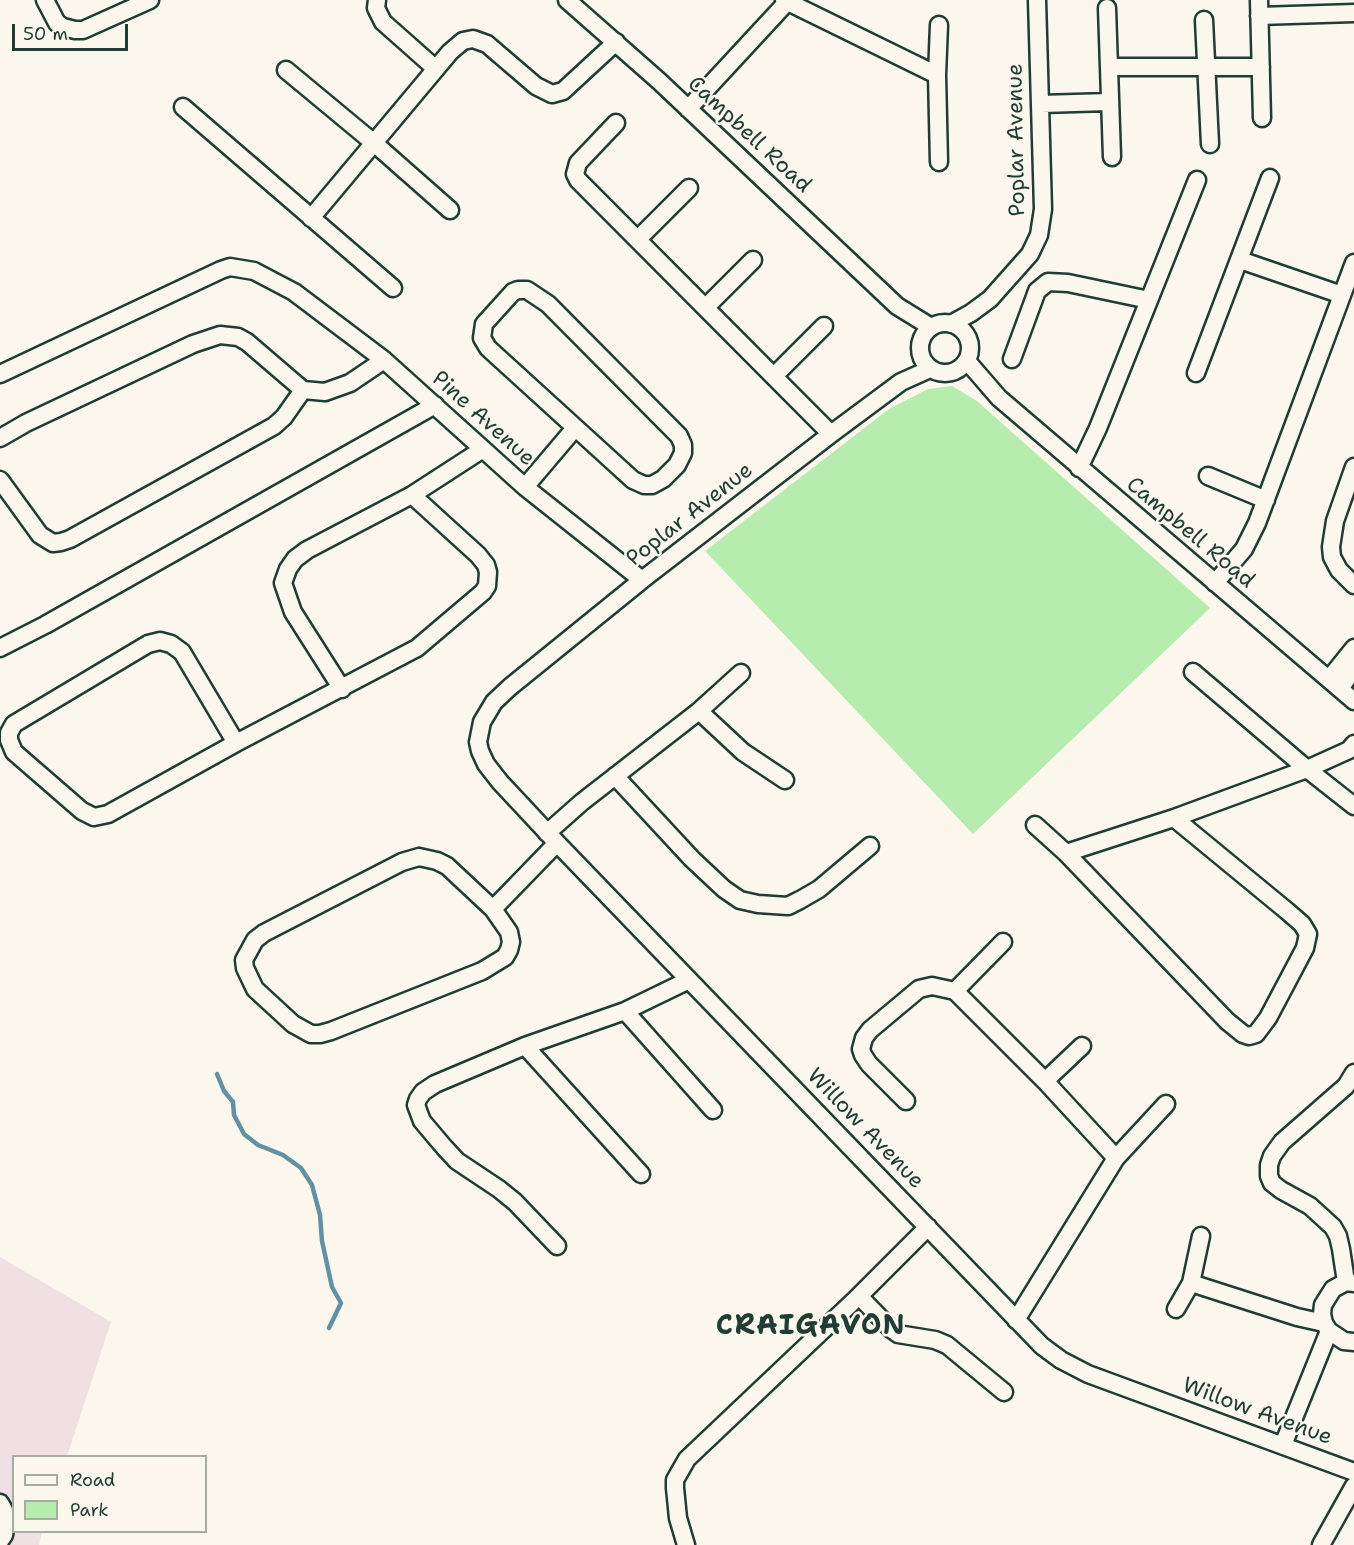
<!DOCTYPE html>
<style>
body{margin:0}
#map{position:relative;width:1354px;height:1545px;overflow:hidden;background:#fbf7ec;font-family:"Shantell Sans",sans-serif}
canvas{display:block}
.legend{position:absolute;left:12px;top:1455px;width:195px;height:78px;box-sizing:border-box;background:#fbf7ec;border:2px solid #a3ada2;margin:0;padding:8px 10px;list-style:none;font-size:18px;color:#1f3d34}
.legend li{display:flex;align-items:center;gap:12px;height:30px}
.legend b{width:30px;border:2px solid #a3ada2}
.scale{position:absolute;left:12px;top:24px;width:116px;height:27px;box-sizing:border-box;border:3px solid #1f3d34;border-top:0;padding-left:8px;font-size:18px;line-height:21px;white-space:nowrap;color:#1f3d34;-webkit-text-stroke:4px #fbf7ec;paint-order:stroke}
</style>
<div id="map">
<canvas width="1354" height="1545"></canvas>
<ul class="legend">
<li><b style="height:8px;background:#fbf7ec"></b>Road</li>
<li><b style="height:16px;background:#b6edaf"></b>Park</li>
</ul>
<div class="scale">50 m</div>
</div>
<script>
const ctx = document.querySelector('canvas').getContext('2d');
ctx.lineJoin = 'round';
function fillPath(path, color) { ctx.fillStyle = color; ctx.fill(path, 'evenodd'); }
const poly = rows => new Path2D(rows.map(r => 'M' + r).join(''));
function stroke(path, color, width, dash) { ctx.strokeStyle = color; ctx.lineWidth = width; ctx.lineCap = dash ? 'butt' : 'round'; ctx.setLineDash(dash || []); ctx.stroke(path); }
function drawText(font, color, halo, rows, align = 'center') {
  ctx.font = font + ' "Shantell Sans",sans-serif'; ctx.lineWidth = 5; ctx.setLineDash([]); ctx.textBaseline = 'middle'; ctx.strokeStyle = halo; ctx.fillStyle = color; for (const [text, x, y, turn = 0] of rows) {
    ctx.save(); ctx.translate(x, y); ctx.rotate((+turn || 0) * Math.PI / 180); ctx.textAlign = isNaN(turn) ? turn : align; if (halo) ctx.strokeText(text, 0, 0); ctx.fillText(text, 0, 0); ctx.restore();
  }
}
fillPath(poly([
 [0,1257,111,1322,67,1456,14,1456,14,1532,42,1532,39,1545,0,1545]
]), '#f1e0e3');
fillPath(poly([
 [952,386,977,401,1210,608,973,834,705,551,889,409,928,389]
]), '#b6edaf');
stroke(poly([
 [217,1074,224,1091,233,1102,234,1115,244,1134,258,1145,283,1155,301,1168,312,1185,320,1215,322,1241,332,1287,341,1303,329,1328]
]), '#6291a4', 4.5);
const minor = poly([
 [45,0,57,23,63,27,75,30,83,30,150,0],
 [377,0,376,8,383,22,436,69],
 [567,0,659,81,897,306,931,327],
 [784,0,937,75],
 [1259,0,1262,118],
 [1107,8,1112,157],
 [1259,16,1354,13],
 [1204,20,1210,144],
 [1109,67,1261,67],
 [286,70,374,143,450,210],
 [1041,104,1109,102],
 [183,107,393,288],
 [688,109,787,2],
 [616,123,578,163,575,174,578,180,831,434],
 [939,162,937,75,939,25],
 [311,218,450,52,463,41,473,39,487,44,536,86,552,94,563,91,616,42],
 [638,239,689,188],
 [1240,260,1342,295],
 [518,290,527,290,548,304,679,436,683,445,683,453,677,465,663,479,652,485,644,485,633,480,488,348,482,338,484,324,513,292,518,290],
 [706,307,753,260],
 '920 348a25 25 0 1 1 50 0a25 25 0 1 1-50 0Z',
 [951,324,971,313,990,299,1030,254,1039,235,1043,209,1037,0],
 [1012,359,1037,291,1048,282,1068,283,1149,300],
 [967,361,999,398,1354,701],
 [930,369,901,382,831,434,642,580,510,687,494,702,482,722,478,742,480,751,486,764,500,782,557,843,1042,1346,1061,1360,1088,1374,1354,1472],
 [1196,373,1270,178],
 [0,374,221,270,230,267,254,271,294,292,384,360,525,487,642,580],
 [775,375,824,326],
 [0,438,26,423,193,344,220,335,238,337,247,342,303,390,325,392,350,383,384,360],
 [1354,467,1335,521,1331,547,1332,557,1339,570,1354,585],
 [1079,468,1098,428,1197,180],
 [1208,476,1266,500],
 [0,480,40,535,53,543,61,542,70,539,274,426,284,417,303,390],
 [525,487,575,428],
 [1215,583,1244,549,1257,523,1354,263],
 [0,648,45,625,435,405],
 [1193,672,1307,769,1354,806],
 [1329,679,1354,648],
 [342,689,293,612,283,583,288,569,295,559,307,550,412,495,483,449],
 [1340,689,1354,668],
 [699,711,743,752,785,780],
 [236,743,182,652,171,644,160,641,148,644,14,724,9,733,9,740,14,752,82,811,94,817,108,814,236,743,417,648,483,592,487,586,488,572,486,565,478,555,412,495],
 [615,776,692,859,724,889,740,900,758,904,788,906,800,900,819,889,870,846],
 [1035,825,1066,853,1227,1021,1243,1034,1249,1036,1256,1034,1268,1018,1305,948,1308,934,1302,924,1287,911,1174,818],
 [547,833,582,802,699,711,741,673],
 [1066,853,1174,818,1307,769,1349,750,1354,744],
 [419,857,437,861,447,866,493,909,509,932,511,942,509,950,505,957,482,971,331,1031,320,1034,311,1034,293,1024,255,989,245,968,244,960,255,940,264,933,402,862,419,857],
 [493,909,557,843],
 [955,991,1003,942],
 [625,1011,713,1110],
 [525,1046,641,1174],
 [1045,1081,1082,1046],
 [906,1101,869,1064,863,1055,861,1049,864,1038,870,1030,919,989,932,986,955,991,1045,1081,1116,1158],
 [557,1246,515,1202,499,1189,457,1161,444,1147,422,1121,416,1105,418,1099,423,1092,435,1084,525,1046,625,1011,689,980],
 [1346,1282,1341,1249,1338,1236,1333,1227,1310,1206,1281,1190,1272,1183,1269,1176,1269,1165,1272,1156,1282,1142,1346,1086,1354,1073],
 [1191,1283,1297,1317,1324,1323],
 [1354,1283,1346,1282,1333,1289,1323,1305,1322,1314,1324,1323,1329,1331,1344,1341,1354,1342],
 [859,1296,891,1329,898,1334,935,1340,947,1345,1004,1392],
 [1176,1309,1191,1283,1201,1236],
 [1016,1320,1116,1158,1166,1104],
 [1283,1445,1329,1331],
 [0,1503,4,1510,6,1522,4,1535,0,1541],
 [686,1545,678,1518,675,1488,675,1480,687,1459,859,1296,928,1227],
 [1321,1545,1354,1486]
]);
stroke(minor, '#1f3d34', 21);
stroke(minor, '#fbf7ec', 16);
drawText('22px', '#1f3d34', '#fbf7ec', [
 ["Campbell Road",749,135,43],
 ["Poplar Avenue",1017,140,-91],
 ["Pine Avenue",483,419,42],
 ["Poplar Avenue",690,515,-38],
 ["Campbell Road",1190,533,40],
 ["Willow Avenue",865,1129,46],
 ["Willow Avenue",1257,1412,20]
]);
ctx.letterSpacing = '1.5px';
drawText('bold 28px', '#1f3d34', '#fbf7ec', [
 ["CRAIGAVON",811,1327]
]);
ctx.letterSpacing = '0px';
</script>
